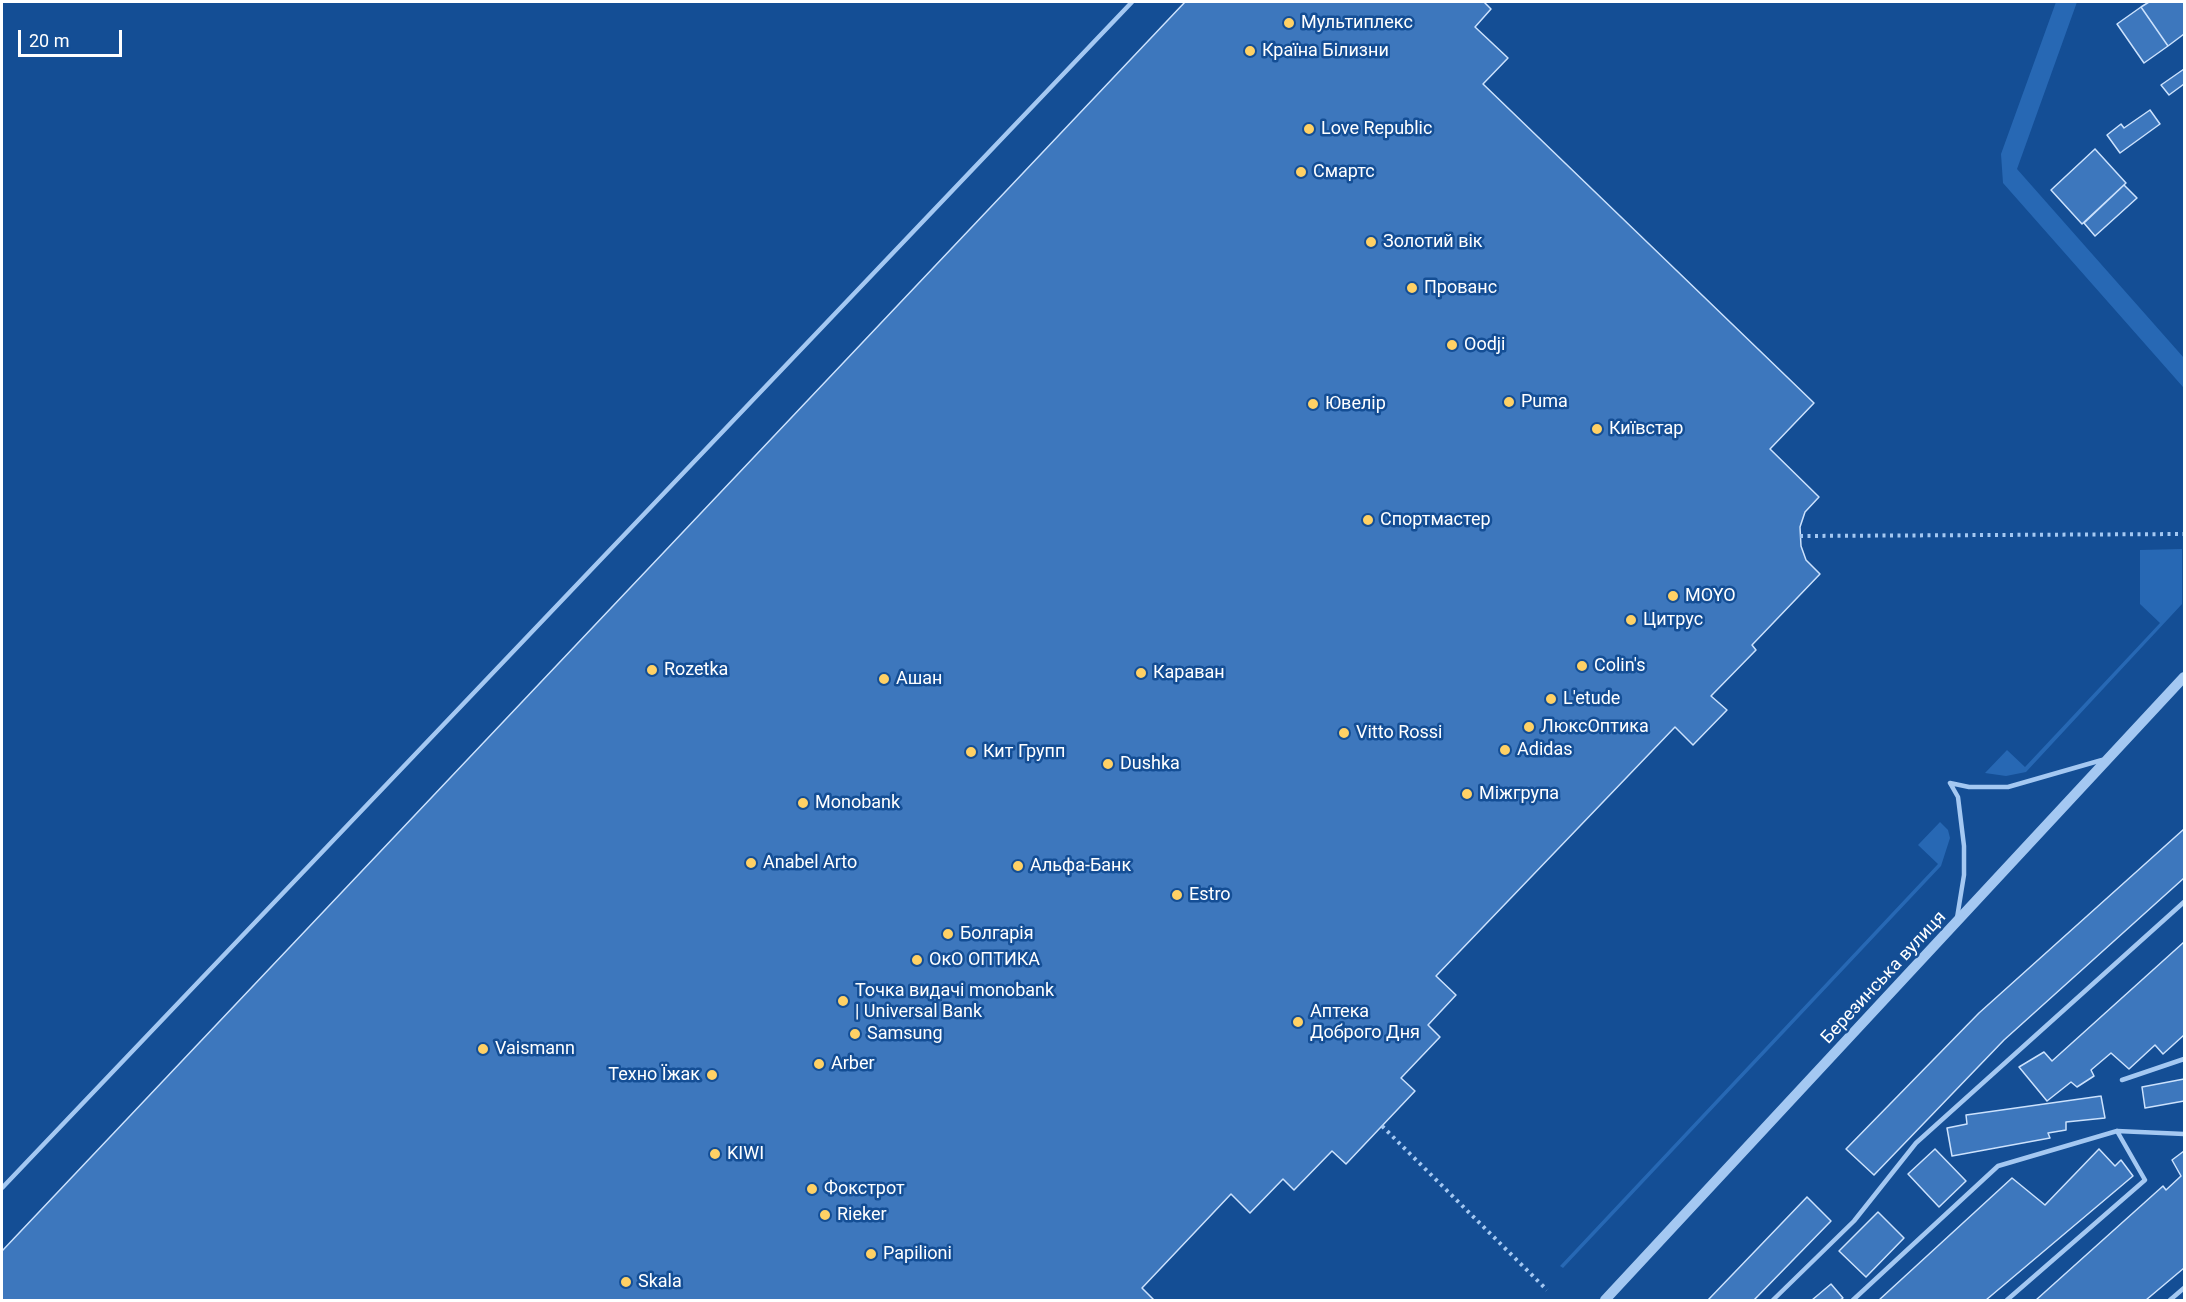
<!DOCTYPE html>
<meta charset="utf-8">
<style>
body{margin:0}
#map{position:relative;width:2186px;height:1302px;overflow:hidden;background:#144e95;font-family:Roboto,sans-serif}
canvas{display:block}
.frame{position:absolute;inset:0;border:3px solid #fff;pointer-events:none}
.scale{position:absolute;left:18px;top:30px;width:104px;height:27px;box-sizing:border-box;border:3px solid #fff;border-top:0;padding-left:8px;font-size:18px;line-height:21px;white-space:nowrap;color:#fff;-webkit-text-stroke:4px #144e95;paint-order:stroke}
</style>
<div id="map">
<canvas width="2186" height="1302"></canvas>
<div class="frame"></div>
<div class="scale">20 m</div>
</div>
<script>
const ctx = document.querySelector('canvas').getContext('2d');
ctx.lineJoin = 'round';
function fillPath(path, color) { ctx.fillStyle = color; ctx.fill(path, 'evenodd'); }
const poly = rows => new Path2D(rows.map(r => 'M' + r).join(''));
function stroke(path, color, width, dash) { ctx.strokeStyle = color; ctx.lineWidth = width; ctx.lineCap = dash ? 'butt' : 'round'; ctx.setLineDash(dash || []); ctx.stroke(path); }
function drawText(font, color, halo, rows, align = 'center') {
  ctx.font = font + ' Roboto,sans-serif'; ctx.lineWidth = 5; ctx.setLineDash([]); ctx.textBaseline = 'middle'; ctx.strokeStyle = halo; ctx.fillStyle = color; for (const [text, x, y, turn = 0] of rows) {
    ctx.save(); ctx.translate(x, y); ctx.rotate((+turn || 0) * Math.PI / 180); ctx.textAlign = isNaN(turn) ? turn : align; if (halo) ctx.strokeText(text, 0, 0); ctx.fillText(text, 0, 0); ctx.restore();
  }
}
fillPath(poly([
 [2056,2,2077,2,2017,169,2184,358,2184,517,2183,387,2003,183,2001,154],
 [2182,549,2182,604,2026,772,2006,776,1985,773,2007,750,2025,767,2160,623,2140,604,2140,550],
 [1940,822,1948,830,1950,838,1941,866,1563,1268,1560,1266,1938,864,1918,845]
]), '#2768b4');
const building = poly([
 [1185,2,1484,2,1491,9,1475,27,1508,58,1483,84,1814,403,1770,449,1819,497,1805,512,1800,527,1801,546,1806,560,1820,574,1752,645,1756,650,1711,696,1727,710,1693,745,1675,727,1436,976,1456,995,1428,1025,1440,1037,1401,1078,1415,1091,1346,1164,1332,1151,1294,1190,1283,1179,1250,1213,1231,1194,1142,1288,1154,1300,2,1300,2,1251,1185,2],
 [2149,2,2184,2,2184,34,2168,46,2141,7,2149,2],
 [2141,7,2168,46,2144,63,2117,24,2141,7],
 [2184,69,2184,84,2169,95,2161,85,2184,69],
 [2150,110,2160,124,2120,153,2107,135,2121,124,2124,128,2150,110],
 [2095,149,2126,183,2082,224,2051,190,2095,149],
 [2124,185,2137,198,2095,236,2084,223,2124,185],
 [2184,829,2184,878,2004,1040,1874,1175,1846,1149,1979,1013,2184,829],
 [2184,942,2184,1035,2163,1054,2155,1045,2129,1069,2111,1053,2091,1070,2094,1076,2077,1087,2071,1082,2047,1101,2019,1067,2044,1052,2052,1061,2184,942],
 [2184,1079,2184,1101,2145,1108,2142,1087,2184,1079],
 [2101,1096,2105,1118,2066,1122,2066,1130,2048,1133,2050,1138,1952,1156,1947,1128,1967,1124,1966,1115,2101,1096],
 [1935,1149,1966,1181,1939,1207,1908,1174,1935,1149],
 [2099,1149,2115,1166,2121,1160,2133,1176,1986,1300,1879,1300,2012,1178,2045,1205,2099,1149],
 [2184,1151,2184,1268,2146,1300,2036,1300,2163,1186,2166,1190,2181,1176,2172,1160,2184,1151],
 [1807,1197,1831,1221,1754,1300,1708,1300,1807,1197],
 [1878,1212,1904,1238,1866,1277,1839,1251,1878,1212],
 [1831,1284,1843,1298,1840,1300,1812,1300,1831,1284]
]);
fillPath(building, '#3d77bd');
stroke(building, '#cce2fd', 1.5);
stroke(poly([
 [1800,536,2184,534],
 [1382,1126,1547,1290]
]), '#a4c8f2', 4, [3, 4.5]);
stroke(poly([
 [1950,783,1969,787,2008,787,2102,760],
 [1950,783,1958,797,1964,846,1964,875,1957,918],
 [2122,1080,2184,1059],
 [2,1188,1132,2],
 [1773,1300,1854,1221,1916,1143,2184,902],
 [1853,1300,1998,1166,2117,1131,2184,1134],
 [2007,1300,2145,1180,2117,1131],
 [2170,1300,2184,1288]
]), '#a4c8f2', 4.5);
stroke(poly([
 [1605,1300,2184,677]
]), '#a4c8f2', 10);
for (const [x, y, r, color] of [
 [1289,23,6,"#ffd165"],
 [1250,51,6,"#ffd165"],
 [1309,129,6,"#ffd165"],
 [1301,172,6,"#ffd165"],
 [1371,242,6,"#ffd165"],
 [1412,288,6,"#ffd165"],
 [1452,345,6,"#ffd165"],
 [1509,402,6,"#ffd165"],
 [1313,404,6,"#ffd165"],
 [1597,429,6,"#ffd165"],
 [1368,520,6,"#ffd165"],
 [1673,596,6,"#ffd165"],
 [1631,620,6,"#ffd165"],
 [1582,666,6,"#ffd165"],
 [652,670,6,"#ffd165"],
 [1141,673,6,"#ffd165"],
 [884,679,6,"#ffd165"],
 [1551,699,6,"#ffd165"],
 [1529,727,6,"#ffd165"],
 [1344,733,6,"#ffd165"],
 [1505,750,6,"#ffd165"],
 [971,752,6,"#ffd165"],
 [1108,764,6,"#ffd165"],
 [1467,794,6,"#ffd165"],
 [803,803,6,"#ffd165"],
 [751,863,6,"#ffd165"],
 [1018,866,6,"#ffd165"],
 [1177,895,6,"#ffd165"],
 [948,934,6,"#ffd165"],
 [917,960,6,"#ffd165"],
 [843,1001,6,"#ffd165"],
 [1298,1022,6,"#ffd165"],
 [855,1034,6,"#ffd165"],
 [483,1049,6,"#ffd165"],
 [819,1064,6,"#ffd165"],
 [712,1075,6,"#ffd165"],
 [715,1154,6,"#ffd165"],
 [812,1189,6,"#ffd165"],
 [825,1215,6,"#ffd165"],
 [871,1254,6,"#ffd165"],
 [626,1282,6,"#ffd165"]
]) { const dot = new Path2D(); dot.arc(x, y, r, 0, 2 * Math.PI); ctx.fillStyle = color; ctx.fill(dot); stroke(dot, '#144e95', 2); }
drawText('18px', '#fff', '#144e95', [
 ["Мультиплекс",1301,23],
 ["Країна Білизни",1262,51],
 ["Love Republic",1321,129],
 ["Смартс",1313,172],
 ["Золотий вік",1383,242],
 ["Прованс",1424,288],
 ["Oodji",1464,345],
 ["Puma",1521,402],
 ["Ювелір",1325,404],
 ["Київстар",1609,429],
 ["Спортмастер",1380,520],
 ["MOYO",1685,596],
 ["Цитрус",1643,620],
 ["Colin's",1594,666],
 ["Rozetka",664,670],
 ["Караван",1153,673],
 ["Ашан",896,679],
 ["L'etude",1563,699],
 ["ЛюксОптика",1541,727],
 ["Vitto Rossi",1356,733],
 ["Adidas",1517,750],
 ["Кит Групп",983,752],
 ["Dushka",1120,764],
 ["Міжгрупа",1479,794],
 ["Monobank",815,803],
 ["Anabel Arto",763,863],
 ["Альфа-Банк",1030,866],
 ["Estro",1189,895],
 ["Болгарія",960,934],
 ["ОкО ОПТИКА",929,960],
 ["Точка видачі monobank",855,991],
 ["| Universal Bank",855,1012],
 ["Аптека",1310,1012],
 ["Доброго Дня",1310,1033],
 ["Samsung",867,1034],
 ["Vaismann",495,1049],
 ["Arber",831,1064],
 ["Техно Їжак",700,1075,"right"],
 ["KIWI",727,1154],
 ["Фокстрот",824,1189],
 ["Rieker",837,1215],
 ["Papilioni",883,1254],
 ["Skala",638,1282]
], 'left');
drawText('18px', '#fff', '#144e95', [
 ["Березинська вулиця",1884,978,-47]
]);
</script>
